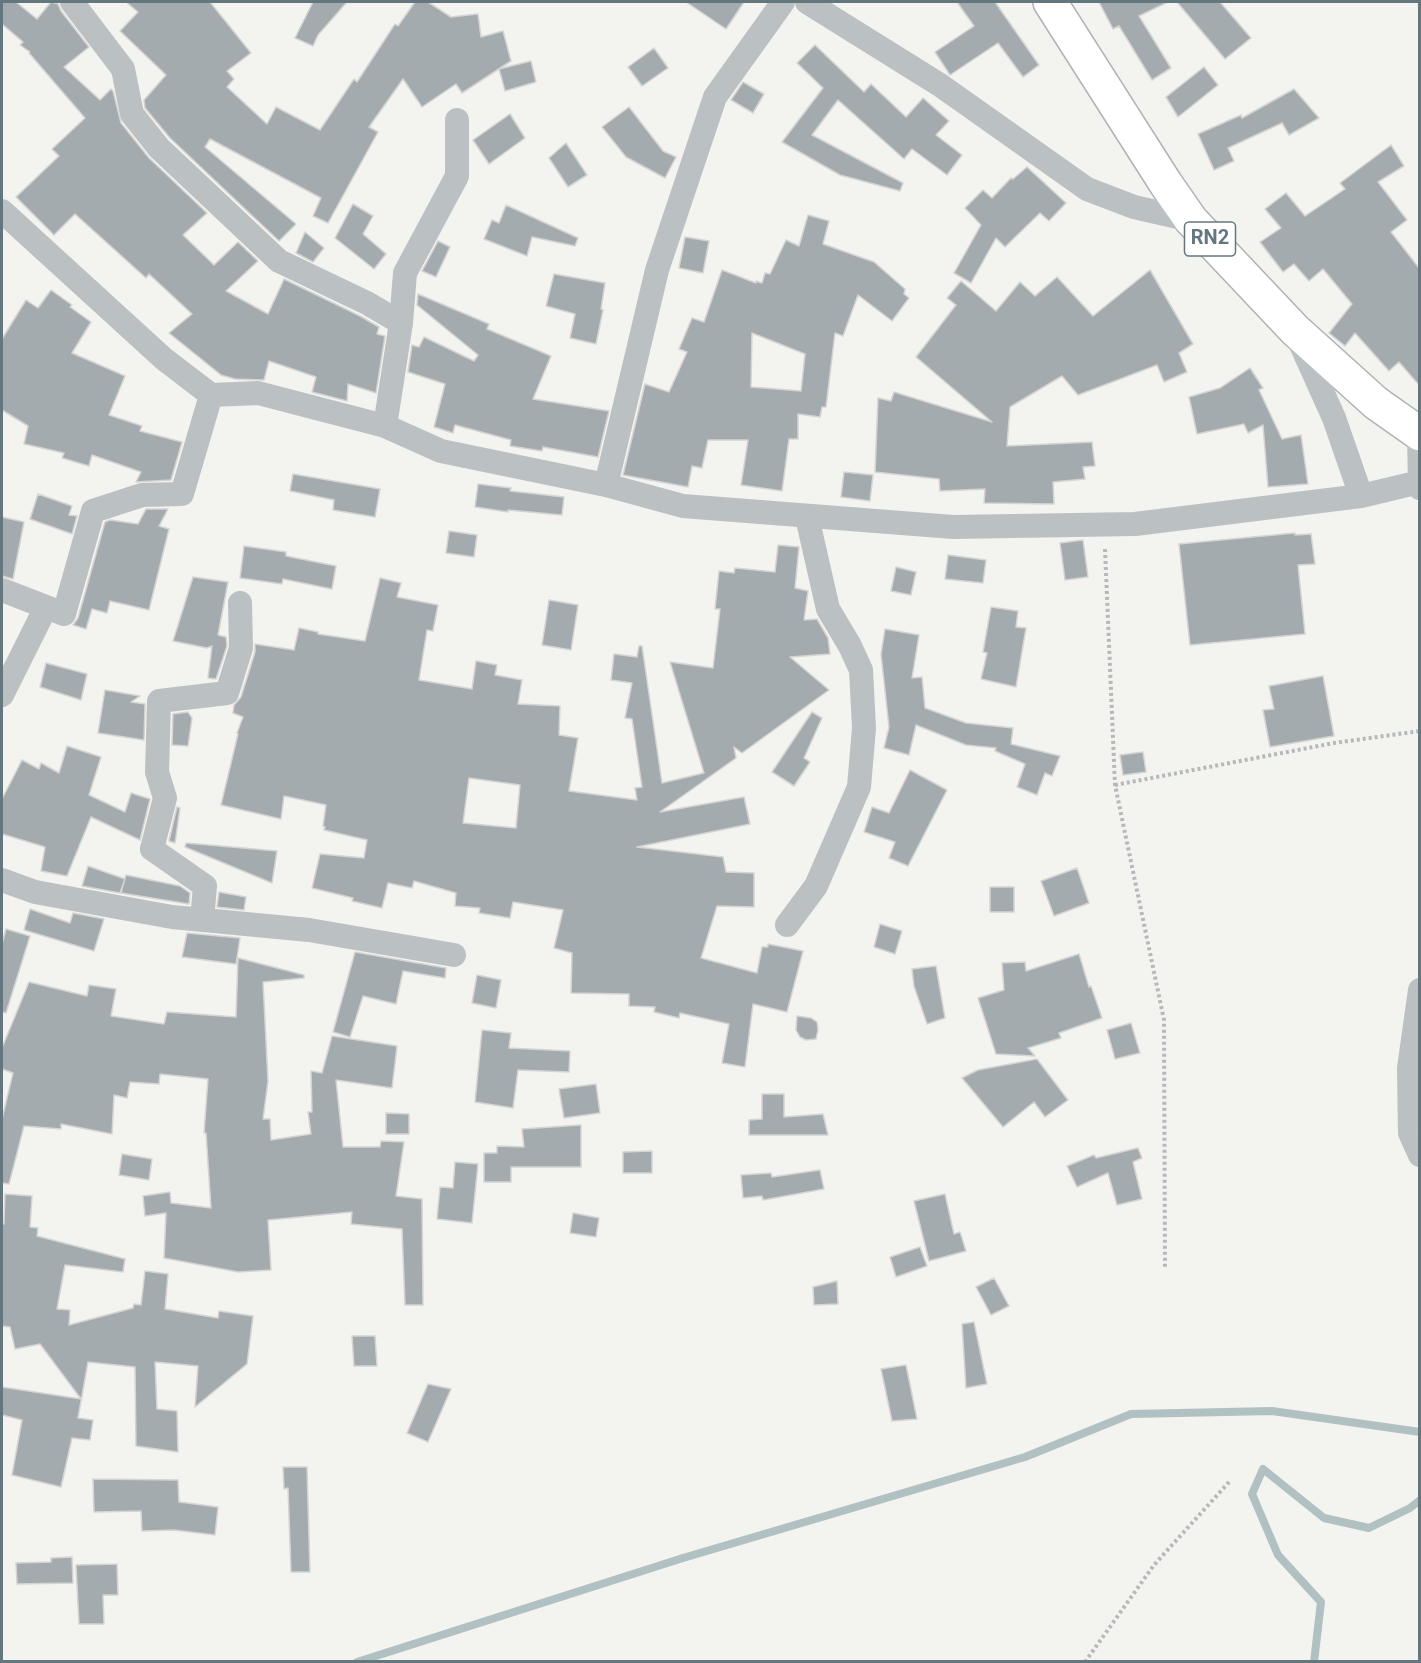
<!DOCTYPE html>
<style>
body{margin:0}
#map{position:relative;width:1421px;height:1663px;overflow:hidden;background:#f3f3f0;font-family:Roboto,sans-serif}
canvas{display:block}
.frame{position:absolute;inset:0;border:3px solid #65777e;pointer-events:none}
</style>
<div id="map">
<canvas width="1421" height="1663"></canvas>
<div class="frame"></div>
</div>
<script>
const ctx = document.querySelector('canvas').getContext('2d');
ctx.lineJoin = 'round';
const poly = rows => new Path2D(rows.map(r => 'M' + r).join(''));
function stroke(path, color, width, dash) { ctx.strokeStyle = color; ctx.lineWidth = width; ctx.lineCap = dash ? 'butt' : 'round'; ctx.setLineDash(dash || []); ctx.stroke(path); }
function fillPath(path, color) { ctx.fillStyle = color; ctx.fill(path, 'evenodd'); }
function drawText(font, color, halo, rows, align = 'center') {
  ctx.font = font + ' Roboto,sans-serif'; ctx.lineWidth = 6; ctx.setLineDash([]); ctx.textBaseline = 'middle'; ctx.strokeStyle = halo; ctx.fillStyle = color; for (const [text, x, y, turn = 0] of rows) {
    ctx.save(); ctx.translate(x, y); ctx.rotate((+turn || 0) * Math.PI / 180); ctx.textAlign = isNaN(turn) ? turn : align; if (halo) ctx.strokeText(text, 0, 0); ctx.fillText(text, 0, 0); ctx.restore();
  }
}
stroke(poly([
 [357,1662,683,1558,1025,1457,1131,1414,1272,1411,1420,1432],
 [1314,1662,1321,1602,1278,1555,1252,1494,1263,1469,1324,1518,1369,1528,1410,1508,1420,1500]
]), '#b1c0c1', 8);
const building = poly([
 [2,2,16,2,37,19,51,2,58,4,61,11,89,47,64,67,100,100,111,89,113,91,121,123,149,158,207,213,183,235,214,265,238,242,258,261,226,291,268,314,284,279,360,316,379,327,377,334,385,336,376,393,348,384,347,401,312,392,316,377,269,361,264,380,235,379,221,375,169,333,192,314,149,274,146,278,75,214,54,235,16,197,59,156,52,149,85,118,29,53,30,52,20,45,23,42,2,24,2,2],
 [126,2,210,2,251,53,227,71,234,79,227,87,267,124,276,107,320,130,354,79,357,82,395,24,398,26,415,2,428,2,451,17,478,14,481,37,503,31,511,61,462,93,456,84,422,107,403,79,369,127,378,132,328,223,313,216,321,198,210,139,205,147,296,224,279,241,170,138,145,108,144,100,166,75,120,31,138,12,126,2],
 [313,2,347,2,318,35,313,46,295,38,313,2],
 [686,2,744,2,726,29,686,2],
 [957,2,995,2,1039,65,1023,77,998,43,950,75,935,52,974,26,957,2],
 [1099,2,1168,2,1139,16,1171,68,1152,80,1119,26,1113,29,1099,2],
 [1177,2,1220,2,1251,38,1225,59,1177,2],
 [815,45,864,92,871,84,906,117,923,98,949,121,936,135,962,155,947,175,912,149,904,159,838,100,812,135,903,183,900,191,840,175,782,142,823,88,797,63,815,45],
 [654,48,668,68,642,86,628,67,654,48],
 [531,61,536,82,505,91,499,69,531,61],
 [1204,67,1218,85,1178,117,1166,97,1204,67],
 [743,82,764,94,753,113,731,100,743,82],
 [1294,89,1319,118,1289,135,1282,123,1228,148,1234,161,1214,170,1198,134,1241,115,1242,118,1294,89],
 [629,107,663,151,676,157,665,178,626,157,602,127,629,107],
 [510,114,525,138,489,164,473,140,510,114],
 [566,143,587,175,568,187,549,158,566,143],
 [1391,145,1404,166,1378,182,1407,220,1391,232,1419,268,1419,385,1399,362,1389,371,1355,333,1345,346,1329,333,1352,304,1323,269,1309,281,1294,264,1283,272,1260,242,1281,228,1265,209,1286,193,1305,216,1345,189,1340,183,1391,145],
 [1027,167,1066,203,1049,221,1040,213,1005,247,996,238,971,283,954,273,981,225,965,208,983,190,992,198,1011,178,1013,179,1027,167],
 [353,204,373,216,363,234,386,254,374,269,335,238,353,204],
 [506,205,578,238,575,246,532,237,527,256,484,239,492,220,499,223,506,205],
 [808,215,829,221,823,244,874,262,905,289,904,294,909,298,892,321,858,295,843,336,835,333,826,407,822,407,820,417,798,414,798,439,789,439,782,491,741,485,748,440,708,440,702,468,692,466,688,487,623,475,645,384,669,392,687,352,679,349,692,318,704,322,722,270,756,283,756,281,762,283,765,273,770,274,786,240,799,246,808,215],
 [752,333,805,354,801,391,751,387,752,333],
 [305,232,324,248,313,262,296,253,305,232],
 [685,237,709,241,703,273,679,268,685,237],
 [438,241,450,247,436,277,422,271,438,241],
 [1150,270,1193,344,1179,353,1187,372,1164,382,1157,365,1078,395,1062,376,1010,407,1007,446,1092,442,1095,466,1083,467,1085,479,1053,482,1054,504,984,503,985,489,940,491,939,479,875,472,878,398,891,401,894,392,992,422,916,357,956,305,947,298,961,281,996,311,1020,282,1035,296,1057,277,1093,316,1150,270],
 [554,274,605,283,601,309,603,310,596,344,570,338,575,314,546,306,554,274],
 [51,290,72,305,70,307,91,322,72,353,125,376,109,415,142,426,140,431,182,442,171,480,136,482,141,472,92,455,89,466,62,458,64,453,24,444,28,426,2,410,2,339,26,300,38,308,51,290],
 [418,294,489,324,487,329,551,356,533,399,609,411,598,457,543,447,542,451,510,446,511,440,455,425,453,433,434,427,445,384,408,372,412,345,419,347,424,337,474,361,478,355,417,305,418,294],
 [1250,368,1263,388,1259,390,1282,439,1301,435,1308,484,1268,487,1263,425,1248,433,1244,424,1197,434,1189,397,1220,388,1250,368],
 [844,472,873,475,870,501,841,497,844,472],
 [293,474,380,489,375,517,333,510,334,500,290,491,293,474],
 [478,484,511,488,510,491,564,497,562,515,508,510,508,512,475,507,478,484],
 [38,494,72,506,69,515,77,516,72,534,30,519,38,494],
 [146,509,168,509,159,526,169,529,149,610,110,601,107,613,92,609,86,629,73,625,78,618,105,522,110,520,138,524,146,509],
 [2,517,24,522,13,579,2,576,2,517],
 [449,531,477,535,474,557,446,553,449,531],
 [1295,533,1295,535,1311,534,1315,564,1298,565,1305,634,1190,645,1179,544,1295,533],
 [1083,540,1088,577,1065,580,1060,543,1083,540],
 [778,545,799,547,795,588,808,591,804,620,817,619,828,638,830,654,790,657,829,690,742,753,734,747,736,758,660,812,744,797,750,824,637,847,723,857,726,872,754,873,754,907,717,906,701,958,757,973,762,947,768,947,768,944,803,951,787,1012,753,1004,745,1067,722,1063,729,1024,680,1013,679,1018,654,1012,655,1007,629,1006,629,994,571,993,572,953,554,948,563,910,513,902,510,918,479,913,480,908,455,906,456,893,414,881,412,888,388,883,382,908,352,901,353,898,312,888,320,854,364,858,367,840,324,830,325,827,323,826,326,805,284,796,281,819,221,805,238,734,237,733,243,717,233,713,234,705,241,697,255,652,255,644,294,650,299,628,318,632,318,634,365,641,380,578,401,583,397,597,438,605,433,631,427,630,419,680,472,689,476,661,497,665,495,675,522,680,518,704,560,706,559,735,578,738,569,791,637,800,635,788,642,787,632,719,625,718,632,683,611,680,614,654,637,657,639,646,642,646,662,783,704,773,670,662,713,668,720,609,715,609,719,571,734,573,735,568,775,572,778,545],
 [469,778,520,785,516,828,463,823,469,778],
 [244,546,286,552,286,556,336,566,332,589,283,579,282,584,240,578,244,546],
 [948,555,986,560,983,583,945,579,948,555],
 [896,567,916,572,911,595,891,591,896,567],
 [193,577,228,582,218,635,226,637,227,646,216,679,208,678,212,646,207,648,173,641,193,577],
 [549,600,578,605,571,650,542,645,549,600],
 [991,607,1018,611,1016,627,1026,628,1016,687,981,679,987,653,983,652,991,607],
 [885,629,919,635,912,678,922,677,925,708,966,723,1013,728,1011,744,1060,756,1052,776,1045,773,1037,795,1017,787,1025,764,995,751,996,748,966,745,916,725,909,755,884,748,889,727,881,654,885,629],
 [46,663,87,674,81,700,40,687,46,663],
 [1323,676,1334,736,1270,747,1263,710,1274,709,1269,686,1323,676],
 [105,690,140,696,131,702,145,704,144,740,98,733,105,690],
 [188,712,192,718,188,746,172,745,173,714,188,712],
 [812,712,822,718,804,758,810,762,794,786,772,772,812,712],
 [67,746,101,757,89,795,125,812,131,793,150,799,140,840,91,817,67,876,41,871,45,847,2,834,2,799,22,760,39,769,41,763,59,773,67,746],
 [1143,752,1146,772,1123,775,1120,755,1143,752],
 [910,770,947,790,908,866,889,858,895,842,864,832,872,807,889,813,910,770],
 [177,807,180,808,175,843,169,841,177,807],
 [186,843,277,851,272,883,185,847,186,843],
 [88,866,125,879,120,893,82,886,88,866],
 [1077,868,1089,903,1054,916,1041,881,1077,868],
 [126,875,180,886,190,893,189,904,121,893,126,875],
 [990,887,1014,887,1014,912,990,912,990,887],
 [219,892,246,897,244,910,217,907,219,892],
 [30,909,70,923,73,913,104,919,94,951,24,930,30,909],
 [880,924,902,931,895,954,874,947,880,924],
 [6,929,30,936,6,1013,2,1012,2,944,6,929],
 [187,933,240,938,236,964,182,957,187,933],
 [355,952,446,968,445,978,403,971,396,1004,363,996,350,1037,333,1032,355,952],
 [1079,954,1089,987,1091,986,1102,1018,1059,1033,1061,1038,1028,1048,1035,1056,996,1054,978,998,1004,990,1002,963,1025,962,1026,971,1079,954],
 [238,958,304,975,304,978,263,982,268,1081,263,1119,270,1119,271,1140,311,1134,308,1112,312,1112,311,1071,322,1073,332,1036,397,1046,392,1088,336,1080,343,1147,380,1147,381,1141,404,1142,396,1196,422,1199,423,1305,405,1305,402,1229,351,1224,352,1212,268,1220,271,1270,238,1272,164,1258,166,1213,145,1216,143,1196,170,1192,171,1203,211,1208,206,1133,204,1133,208,1079,160,1074,159,1084,130,1082,127,1098,114,1095,112,1134,61,1124,61,1129,24,1126,9,1184,2,1183,2,1119,13,1073,2,1069,2,1048,29,982,87,996,89,985,116,989,111,1016,164,1024,167,1012,236,1017,238,958],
 [936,966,945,1018,927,1024,914,986,912,969,936,966],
 [477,975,501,980,496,1008,472,1003,477,975],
 [797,1016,811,1018,817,1022,818,1030,816,1039,806,1040,800,1037,796,1030,797,1016],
 [1131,1023,1140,1053,1115,1059,1107,1030,1131,1023],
 [482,1030,511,1033,509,1048,570,1051,569,1072,518,1070,513,1108,475,1102,482,1030],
 [1037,1059,1068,1100,1045,1117,1034,1102,1003,1127,962,1078,978,1070,1037,1059],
 [596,1084,600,1113,564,1118,559,1089,596,1084],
 [762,1094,784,1094,784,1117,823,1114,828,1135,749,1135,749,1120,762,1119,762,1094],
 [386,1113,409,1114,409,1134,386,1134,386,1113],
 [581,1125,581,1167,511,1167,511,1182,484,1182,484,1153,497,1153,497,1146,524,1147,522,1129,581,1125],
 [1138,1148,1142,1158,1133,1162,1142,1199,1117,1205,1108,1173,1077,1187,1067,1166,1094,1155,1096,1158,1138,1148],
 [652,1151,652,1173,623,1173,623,1152,652,1151],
 [122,1154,152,1159,149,1180,119,1175,122,1154],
 [455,1162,478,1164,472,1223,437,1219,440,1187,453,1188,455,1162],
 [820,1170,824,1189,763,1200,762,1196,743,1198,741,1175,771,1173,772,1177,820,1170],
 [5,1194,32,1196,30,1227,38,1228,37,1236,125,1259,123,1272,65,1265,57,1309,70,1310,69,1325,133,1308,134,1304,141,1305,145,1271,168,1274,165,1309,218,1318,219,1311,253,1316,247,1364,195,1407,198,1366,155,1362,157,1409,177,1411,178,1452,136,1446,135,1367,88,1362,78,1418,93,1420,90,1440,72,1438,61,1487,12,1475,22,1420,2,1415,2,1387,81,1399,40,1344,15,1349,10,1327,2,1326,2,1224,4,1224,5,1194],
 [945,1194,954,1234,960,1232,966,1251,929,1261,914,1201,945,1194],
 [573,1213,599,1218,596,1237,570,1233,573,1213],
 [920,1247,927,1266,896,1277,890,1257,920,1247],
 [994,1278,1009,1306,991,1315,976,1287,994,1278],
 [837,1281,838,1304,814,1305,813,1287,837,1281],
 [974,1322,987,1384,966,1388,962,1324,974,1322],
 [352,1336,375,1336,377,1366,354,1366,352,1336],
 [906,1365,917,1419,892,1421,881,1369,906,1365],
 [428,1384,451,1389,428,1442,407,1433,428,1384],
 [283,1467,307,1467,310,1572,291,1572,288,1488,284,1489,283,1467],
 [93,1479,178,1480,179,1502,218,1507,215,1535,174,1530,142,1531,141,1511,94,1512,93,1479],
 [72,1557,73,1583,17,1584,16,1563,51,1562,51,1558,72,1557],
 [117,1564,118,1595,103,1595,104,1624,79,1624,76,1565,117,1564]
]);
fillPath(building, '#a3abae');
stroke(building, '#d5d4d3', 1.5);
const trunk = poly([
 [1050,2,1166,184,1191,220,1295,330,1376,403,1420,434]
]);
stroke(trunk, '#aeb3b5', 36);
stroke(poly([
 [1105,549,1115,785,1164,1020,1165,1269],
 [1115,785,1334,743,1420,731],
 [1085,1662,1154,1565,1230,1481]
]), '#b5b9ba', 4, [3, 3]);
stroke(poly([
 [72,2,123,69,132,114,159,148,279,261,367,303,401,323,385,426],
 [807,2,940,85,1087,189,1134,207,1191,220],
 [2,211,164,359,211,395,258,393,385,426,441,451,606,485,683,506,953,527,1135,524,1361,496,1420,482],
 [401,323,405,273,457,176,457,120],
 [1298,338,1334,418,1361,496],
 [1419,434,1420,488],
 [606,485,657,270,715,97,783,2],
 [2,590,64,614,93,511,142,495,182,494,211,395],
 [2,695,46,607],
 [2,880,35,892,172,917,309,930,454,955],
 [202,920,205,886,152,849,165,798,157,772,159,701,227,693,241,648,240,603],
 [787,925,816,886,859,787,864,728,861,670,850,646,828,609,807,517],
 [1420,990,1409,1068,1410,1133,1420,1155]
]), '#bbc0c2', 24);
stroke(trunk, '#fff', 33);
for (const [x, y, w] of [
 [1210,239,51]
]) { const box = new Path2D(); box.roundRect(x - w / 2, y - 17, w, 34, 4.5); ctx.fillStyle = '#fff'; ctx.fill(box); stroke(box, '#65777e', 1.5); }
drawText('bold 20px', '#65777e', null, [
 ["RN2",1210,239]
]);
</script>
